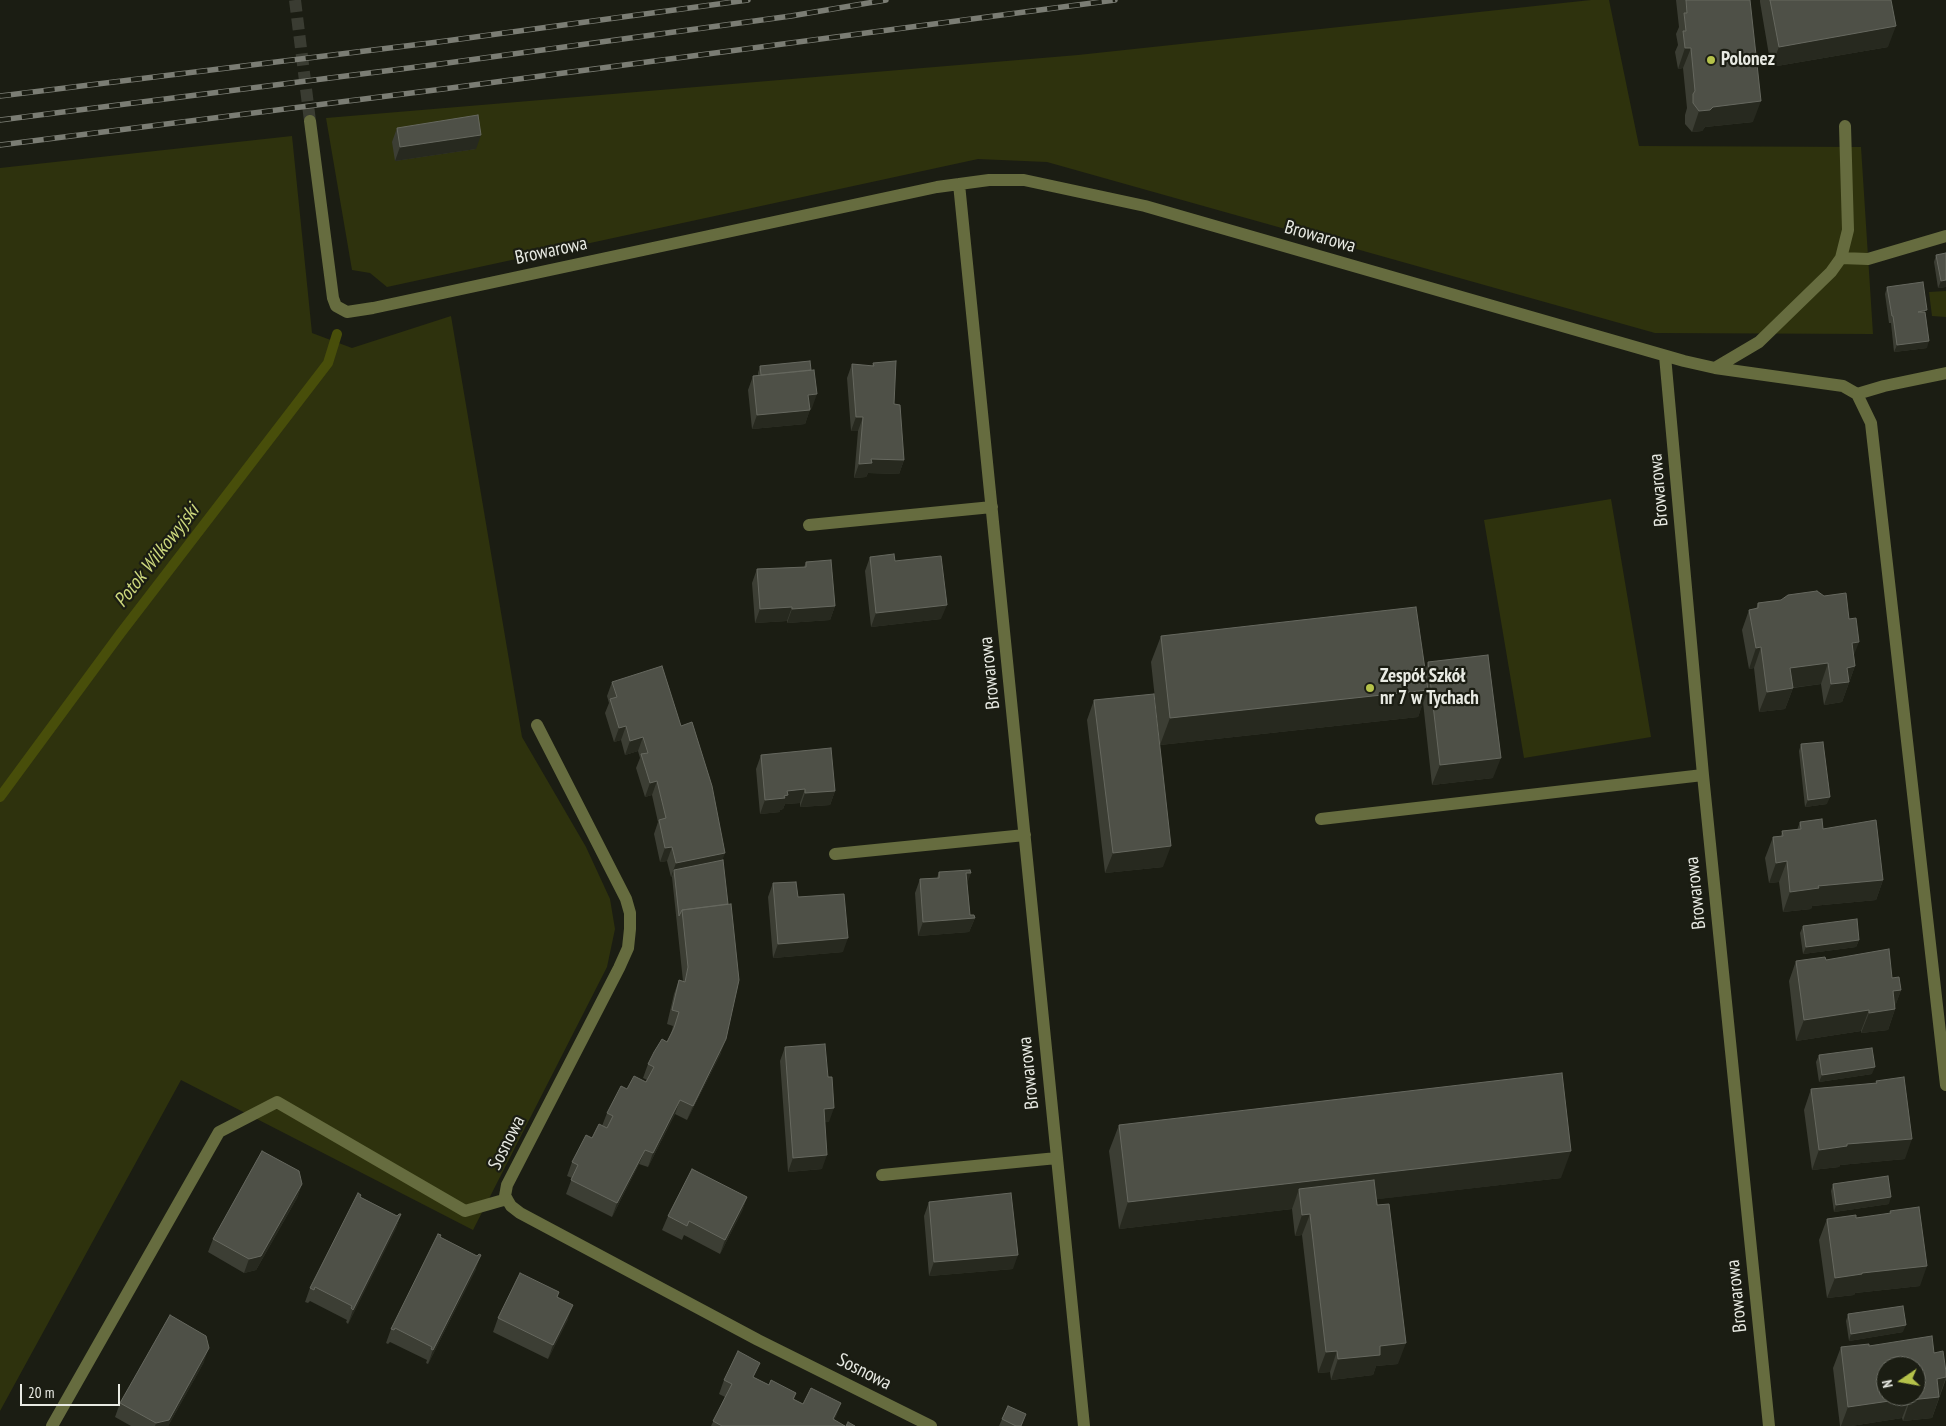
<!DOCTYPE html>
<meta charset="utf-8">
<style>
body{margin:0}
#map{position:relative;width:1946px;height:1426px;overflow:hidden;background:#1b1d13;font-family:"PT Sans Narrow",sans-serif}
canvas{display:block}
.north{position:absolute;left:1876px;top:1356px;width:50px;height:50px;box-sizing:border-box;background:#1b1d13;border:1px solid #6d6f66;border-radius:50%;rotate:258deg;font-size:14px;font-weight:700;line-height:20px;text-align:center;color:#e8eae3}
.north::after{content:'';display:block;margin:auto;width:18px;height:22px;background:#b5c24a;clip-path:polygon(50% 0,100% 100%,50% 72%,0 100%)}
.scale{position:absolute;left:20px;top:1384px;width:100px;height:22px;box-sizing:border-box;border:2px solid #e8eae3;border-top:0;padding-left:6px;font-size:15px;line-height:18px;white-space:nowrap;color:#e8eae3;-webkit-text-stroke:4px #1b1d13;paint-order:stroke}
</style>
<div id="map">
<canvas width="1946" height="1426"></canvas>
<div class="north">N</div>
<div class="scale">20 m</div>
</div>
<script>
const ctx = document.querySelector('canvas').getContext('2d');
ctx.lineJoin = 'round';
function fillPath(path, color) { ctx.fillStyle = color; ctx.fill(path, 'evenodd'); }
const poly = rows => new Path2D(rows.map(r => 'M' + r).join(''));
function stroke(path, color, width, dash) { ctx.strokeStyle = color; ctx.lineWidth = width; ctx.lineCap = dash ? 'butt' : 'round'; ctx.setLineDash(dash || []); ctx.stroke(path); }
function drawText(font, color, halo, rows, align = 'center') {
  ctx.font = font + ' "PT Sans Narrow",sans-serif'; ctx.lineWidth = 4.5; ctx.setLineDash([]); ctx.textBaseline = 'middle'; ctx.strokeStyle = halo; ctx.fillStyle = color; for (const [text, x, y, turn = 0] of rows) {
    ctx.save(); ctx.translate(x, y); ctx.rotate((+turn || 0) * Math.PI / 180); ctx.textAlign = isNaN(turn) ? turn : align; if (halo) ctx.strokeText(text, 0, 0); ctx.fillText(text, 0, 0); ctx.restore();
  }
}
fillPath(poly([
 [1591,0,1609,0,1639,146,1861,147,1873,334,1655,333,1047,162,978,159,387,287,370,273,352,270,326,118,1078,55],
 [292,136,312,333,352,348,451,316,522,737,586,847,610,899,615,929,607,967,473,1230,181,1080,0,1411,0,168],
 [1946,291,1946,317,1932,316,1929,292],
 [1611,499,1651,737,1524,758,1484,520]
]), '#2e320d');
stroke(poly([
 [0,797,120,634,328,363,337,334]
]), '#484e0a', 10);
stroke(poly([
 [295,0,310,121]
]), '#3a3c32', 12, [12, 6]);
stroke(poly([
 [310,121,333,298,336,306,347,312,373,308,937,187,989,180,1024,180,1145,206,1684,361,1715,368,1843,386,1857,394,1871,423,1946,1085],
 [959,184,1084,1426],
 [1841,258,1868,259,1946,236],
 [1665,356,1703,775,1769,1426],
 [1715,368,1759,342,1831,272,1841,258,1848,230,1845,126],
 [1857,394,1884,386,1946,373],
 [809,525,992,507],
 [537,725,626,899,630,913,630,929,628,948,619,968,507,1185,505,1196,511,1206,520,1213,758,1340,931,1426],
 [1321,819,1703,775],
 [835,854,1025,835],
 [882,1175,1057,1158],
 [52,1426,219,1132,277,1102,465,1211,507,1199]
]), '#666c3f', 12);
const rail = poly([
 [0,96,438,42,748,0],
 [0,120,440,64,791,16,886,0],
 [0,145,443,89,1115,0]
]);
stroke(rail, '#7b7d74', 5.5);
stroke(rail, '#1b1d13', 4, [11]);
fillPath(poly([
 [1676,0,1750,0,1753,122,1705,127,1702,131,1692,132,1685,124,1685,115,1687,108,1683,68,1678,69,1675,52,1678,45,1676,34,1679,27],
 [1760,0,1891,0,1888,47,1771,67,1760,2],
 [397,128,476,149,395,161,392,142],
 [1946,253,1946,287,1938,288,1934,262,1936,255],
 [1887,287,1926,315,1927,348,1894,352,1891,323,1889,323,1885,294],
 [873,363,894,404,904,460,899,474,868,473,866,477,854,478,858,431,851,431,847,378,852,364,872,366],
 [760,366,812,408,810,409,805,424,752,429,748,390,753,376,758,376,758,373],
 [870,557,895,561,941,619,871,627,865,571],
 [806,562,835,606,830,620,787,623,787,621,755,623,752,583,757,569,804,567],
 [1758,603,1854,656,1855,666,1842,702,1824,705,1821,684,1793,688,1785,709,1759,712,1754,668,1749,669,1742,630,1749,610,1756,609],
 [1161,636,1425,671,1428,662,1493,778,1432,785,1423,702,1418,717,1160,745,1151,662],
 [612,682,723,860,721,1053,687,1120,675,1114,648,1167,639,1164,612,1217,566,1194,572,1178,567,1176,572,1162,602,1126,607,1113,627,1089,646,1082,647,1080,643,1078,648,1064,667,1042,671,1034,673,1026,667,1024,674,994,679,980,683,981,672,877,671,877,667,861,660,862,654,834,658,822,652,795,645,797,636,768,640,758,638,751,625,755,621,740,614,742,605,713,609,703,607,696],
 [1094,700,1163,867,1105,873,1087,720],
 [1801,744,1827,804,1805,807,1799,751],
 [761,755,835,791,830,805,800,807,800,803,785,804,783,809,780,810,780,812,760,814,756,769],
 [1800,822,1823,829,1883,880,1876,900,1812,906,1811,909,1783,912,1779,882,1769,883,1765,858,1773,837,1781,836,1782,831,1797,830],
 [939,872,967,883,970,915,975,918,969,932,918,936,915,893,920,879,937,878],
 [773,883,798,897,843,952,773,958,768,897],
 [1803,926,1859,940,1856,947,1803,954,1800,933],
 [1826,960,1892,978,1901,990,1895,1006,1895,1009,1888,1030,1861,1033,1861,1031,1796,1041,1789,981,1796,961],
 [785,1047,828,1077,829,1122,825,1122,822,1169,788,1172,780,1061],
 [1819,1055,1872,1074,1819,1082,1816,1062],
 [1876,1081,1905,1159,1840,1165,1839,1167,1812,1170,1804,1110,1811,1089,1876,1083],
 [1119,1125,1561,1178,1377,1199,1398,1364,1376,1366,1373,1375,1331,1380,1330,1372,1318,1373,1302,1235,1295,1236,1292,1209,1119,1229,1109,1151],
 [302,1184,297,1198,256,1270,244,1273,208,1252,213,1239],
 [1833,1184,1889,1204,1834,1212,1831,1191],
 [360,1197,397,1216,401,1214,396,1228,348,1324,346,1322,347,1320,310,1301,308,1303,305,1302,310,1288],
 [747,1197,742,1211,720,1254,684,1235,682,1240,662,1230,668,1216],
 [929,1202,1013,1269,929,1276,924,1216],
 [1890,1211,1920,1286,1855,1293,1854,1295,1827,1298,1819,1240,1827,1219,1856,1218,1889,1214],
 [440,1237,476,1269,428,1364,426,1363,427,1360,390,1342,388,1344,386,1343,391,1329],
 [557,1298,568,1319,548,1359,493,1332,498,1318],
 [1848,1314,1903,1332,1849,1341,1846,1321],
 [1869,1346,1934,1353,1946,1379,1932,1418,1903,1421,1902,1418,1851,1426,1840,1426,1833,1368,1841,1347],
 [204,1362,168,1426,131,1426,115,1417,120,1403],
 [755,1378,769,1385,796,1393,794,1399,803,1404,841,1403,834,1420,845,1426,711,1426,725,1397,719,1394,724,1380],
 [1002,1419,1022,1426,999,1426]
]), '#3c3e34');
fillPath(poly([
 [1896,26,1888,47,1771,67,1779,47],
 [1685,48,1691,48,1683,68,1678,69],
 [1761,101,1753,122,1705,127,1702,131,1692,132,1699,111,1713,107],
 [481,135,476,149,395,161,400,147],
 [1946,280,1946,287,1938,288,1941,281],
 [1929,341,1927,348,1894,352,1897,345],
 [817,394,812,408,803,409,808,395],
 [810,410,805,424,752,429,757,415],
 [856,417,863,417,858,431,851,431],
 [871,459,904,460,899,474,868,473,866,477,854,478,859,464],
 [947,605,941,619,871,627,876,613],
 [835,606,830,620,787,623,792,609],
 [792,607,787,621,755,623,760,609],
 [1859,642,1851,663,1852,643],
 [1761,647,1754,668,1749,669,1756,648],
 [1828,663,1821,684,1782,689,1790,668],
 [1855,666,1842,702,1824,705,1831,684,1847,668],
 [1793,688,1785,709,1759,712,1767,692],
 [1428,690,1418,717,1160,745,1170,718],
 [626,726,621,740,614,742,619,728],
 [643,737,638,751,625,755,630,741],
 [1501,758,1493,778,1432,785,1440,765],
 [657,781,652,795,645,797,650,783],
 [805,789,800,803,785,804,783,809,780,810,780,812,760,814,765,800,787,791],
 [835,791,830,805,800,807,805,793],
 [1830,797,1827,804,1805,807,1808,800],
 [1171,846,1163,867,1105,873,1113,853],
 [672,847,667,861,660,862,665,848],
 [725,853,720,867,674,870,672,877,671,877,676,863],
 [1787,861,1779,882,1769,883,1776,863],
 [966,873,971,873,966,887],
 [1883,880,1876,900,1812,906,1811,909,1783,912,1790,892,1818,886],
 [975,918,969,932,918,936,923,922],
 [848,938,843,952,773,958,778,944],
 [1859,940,1856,947,1803,954,1806,947],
 [1901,990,1894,1010,1895,1009,1888,1030,1861,1033,1869,1013,1893,991],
 [1869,1010,1861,1031,1796,1041,1804,1020],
 [726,1039,721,1053,687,1120,693,1106],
 [1875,1067,1872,1074,1819,1082,1822,1075],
 [680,1100,675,1114,648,1167,653,1153],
 [834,1108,829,1122,819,1123,824,1109],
 [1912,1139,1905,1159,1840,1165,1839,1167,1812,1170,1819,1150,1847,1144],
 [645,1150,639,1164,612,1217,617,1203],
 [1571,1151,1561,1178,1302,1208,1299,1189,1292,1209,1119,1229,1128,1202],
 [827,1155,822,1169,788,1172,793,1158],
 [302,1184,297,1198,256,1270,244,1273,249,1259],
 [747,1197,742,1211,720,1254,725,1240],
 [1891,1197,1889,1204,1834,1212,1836,1205],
 [401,1214,396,1228,348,1324,353,1310],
 [1310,1214,1302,1235,1295,1236,1302,1215],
 [481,1255,476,1269,428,1364,433,1350],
 [1018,1255,1013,1269,929,1276,934,1262],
 [1927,1266,1920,1286,1855,1293,1854,1295,1827,1298,1835,1278,1862,1273],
 [573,1305,568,1319,548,1359,553,1345],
 [1906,1325,1903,1332,1849,1341,1851,1334],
 [1406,1343,1398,1364,1376,1366,1373,1375,1331,1380,1338,1359,1380,1346],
 [209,1348,204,1362,168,1426,155,1426,156,1423],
 [1337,1351,1330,1372,1318,1373,1326,1352],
 [1946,1377,1932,1418,1903,1421,1910,1400,1937,1379],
 [1910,1398,1902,1418,1851,1426,1841,1426,1848,1407],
 [841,1403,836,1417,831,1426,833,1419]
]), '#27291f');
const building = poly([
 [1686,0,1750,0,1761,101,1713,107,1710,110,1699,111,1693,103,1693,94,1695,91,1691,48,1685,48,1683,31,1686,31,1684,13,1687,13,1686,0],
 [1770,0,1891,0,1896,26,1779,47,1770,0],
 [478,115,481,135,400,147,397,128,478,115],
 [1946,253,1946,280,1941,281,1936,255,1946,253],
 [1923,282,1927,310,1918,312,1925,312,1929,341,1897,345,1893,316,1892,316,1887,287,1923,282],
 [810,361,811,370,761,375,760,366,810,361],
 [896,361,894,404,900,405,904,460,871,459,872,463,859,464,863,417,856,417,852,364,874,366,873,363,896,361],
 [814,370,817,394,808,395,810,410,757,415,753,376,814,370],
 [894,554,895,561,941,556,947,605,876,613,870,557,894,554],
 [831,560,835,606,792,609,792,607,760,609,757,569,806,567,806,562,831,560],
 [1817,591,1824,596,1846,593,1849,619,1856,618,1859,642,1852,643,1855,666,1847,668,1849,682,1831,684,1828,663,1790,668,1793,688,1767,692,1761,647,1756,648,1749,610,1758,608,1758,603,1781,600,1788,595,1817,591],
 [1416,607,1428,690,1170,718,1161,636,1416,607],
 [1488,655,1501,758,1440,765,1428,662,1488,655],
 [662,666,681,726,692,722,712,786,725,853,676,863,672,847,665,848,659,820,666,818,657,781,650,783,641,754,648,753,643,737,630,741,626,726,619,728,610,699,617,697,612,682,662,666],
 [1154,694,1171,846,1113,853,1094,700,1154,694],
 [1823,742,1830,797,1808,800,1801,744,1823,742],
 [831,748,835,791,805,793,805,789,787,791,788,795,784,796,785,798,765,800,761,755,831,748],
 [1822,819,1823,829,1876,820,1883,880,1818,886,1819,888,1790,892,1787,861,1776,863,1773,837,1783,836,1782,831,1801,829,1800,822,1822,819],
 [723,860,728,904,682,910,679,916,674,870,723,860],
 [970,870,971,873,966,873,970,915,974,915,975,918,923,922,920,879,939,878,939,872,970,870],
 [796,882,798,897,844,894,848,938,778,944,773,883,796,882],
 [731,904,739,980,726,1039,693,1106,680,1100,653,1153,645,1150,617,1203,571,1180,578,1165,572,1162,586,1135,592,1138,599,1124,607,1128,613,1116,607,1113,621,1086,627,1089,634,1076,646,1082,654,1067,648,1064,654,1052,662,1039,667,1042,674,1028,679,1012,672,1010,679,980,685,982,688,967,682,910,731,904],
 [1857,919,1859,940,1806,947,1803,926,1857,919],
 [1889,949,1892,978,1899,977,1901,990,1893,991,1895,1009,1869,1013,1869,1010,1804,1020,1796,961,1825,957,1826,960,1889,949],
 [825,1044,828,1077,832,1077,834,1108,824,1109,827,1155,793,1158,785,1047,825,1044],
 [1872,1048,1875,1067,1822,1075,1819,1055,1872,1048],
 [1562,1073,1571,1151,1128,1202,1119,1125,1562,1073],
 [1904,1077,1912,1139,1847,1144,1847,1146,1819,1150,1811,1089,1877,1083,1876,1081,1904,1077],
 [262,1151,299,1171,302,1184,261,1256,249,1259,213,1239,262,1151],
 [692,1169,747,1197,725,1240,689,1221,687,1226,668,1216,692,1169],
 [1888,1176,1891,1197,1836,1205,1833,1184,1888,1176],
 [1374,1180,1377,1205,1389,1204,1406,1343,1380,1346,1380,1355,1338,1359,1337,1351,1326,1352,1310,1214,1302,1215,1299,1189,1374,1180],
 [358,1193,361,1195,360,1197,397,1216,399,1214,401,1214,353,1310,351,1308,352,1306,315,1287,314,1290,310,1288,358,1193],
 [1011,1193,1018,1255,934,1262,929,1202,1011,1193],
 [1919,1207,1927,1266,1862,1273,1862,1274,1835,1278,1827,1219,1856,1215,1856,1218,1891,1213,1890,1211,1919,1207],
 [438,1234,441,1235,440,1237,477,1256,479,1254,481,1255,433,1350,431,1349,432,1347,395,1328,394,1330,391,1329,438,1234],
 [520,1273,559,1292,557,1297,573,1305,553,1345,498,1318,520,1273],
 [1903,1306,1906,1325,1851,1334,1848,1314,1903,1306],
 [170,1315,206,1336,209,1348,169,1420,156,1423,120,1403,170,1315],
 [1932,1336,1934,1353,1943,1351,1946,1372,1946,1377,1937,1379,1939,1397,1910,1400,1910,1398,1848,1407,1841,1347,1869,1344,1869,1346,1932,1336],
 [1886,1366,1916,1366,1916,1396,1886,1396,1886,1366],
 [738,1351,760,1363,753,1377,769,1385,771,1380,796,1393,793,1399,803,1404,811,1388,841,1403,833,1419,845,1426,722,1426,713,1421,732,1384,724,1380,738,1351],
 [1008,1406,1026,1414,1021,1426,1016,1426,1002,1419,1008,1406],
 [848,1422,855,1426,846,1426,848,1422]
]);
fillPath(building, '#4e5047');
stroke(building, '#66685f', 1);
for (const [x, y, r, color] of [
 [1711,60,5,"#b5c24a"],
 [1370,688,5,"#b5c24a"]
]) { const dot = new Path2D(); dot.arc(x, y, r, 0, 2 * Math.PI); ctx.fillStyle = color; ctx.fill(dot); stroke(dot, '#1b1d13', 2); }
drawText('bold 19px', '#e8eae3', '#1b1d13', [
 ["Polonez",1721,60],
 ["Zespół Szkół",1380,677],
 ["nr 7 w Tychach",1380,699]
], 'left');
drawText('19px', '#e8eae3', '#1b1d13', [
 ["Browarowa",1320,237,16],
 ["Browarowa",551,251,-12],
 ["Browarowa",1659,490,-95],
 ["Browarowa",990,673,-96],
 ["Browarowa",1696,893,-96],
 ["Browarowa",1029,1073,-96],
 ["Sosnowa",507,1143,-63],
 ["Browarowa",1737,1296,-96],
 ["Sosnowa",864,1372,27]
]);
drawText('italic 20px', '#ccd77c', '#1b1d13', [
 ["Potok Wilkowyjski",157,556,-52]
]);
</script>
